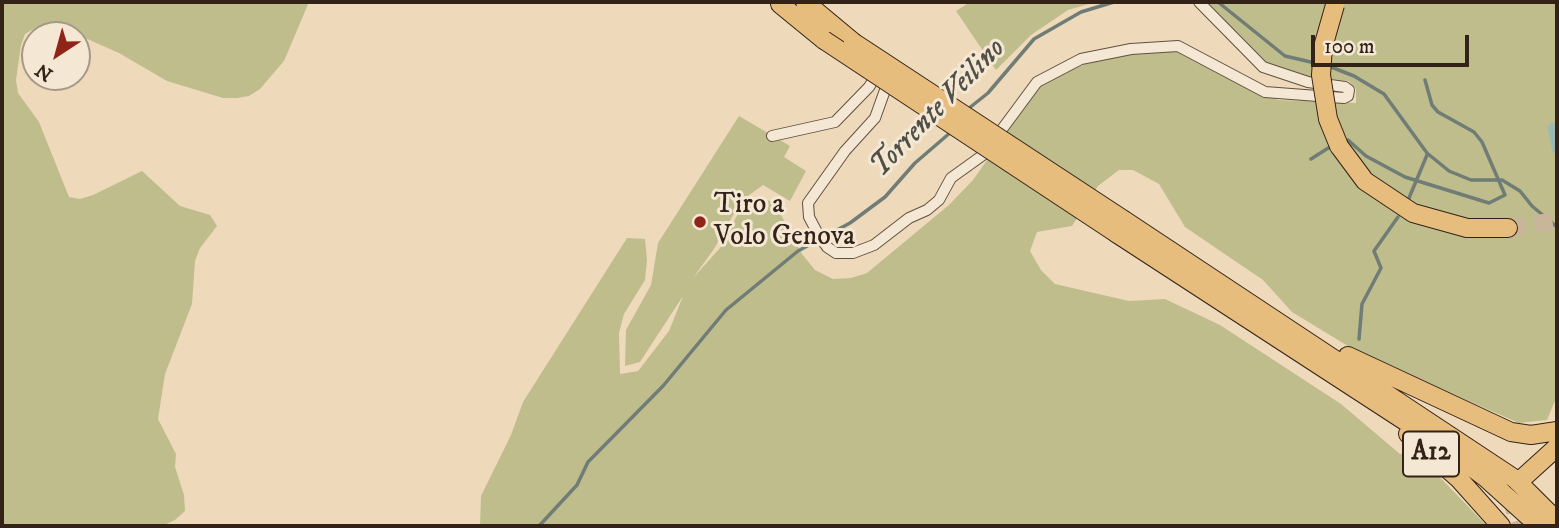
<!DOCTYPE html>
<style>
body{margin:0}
#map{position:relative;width:1559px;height:528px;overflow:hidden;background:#eedabb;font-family:"IM FELL DW Pica",serif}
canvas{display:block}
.frame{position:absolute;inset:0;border:4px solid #322218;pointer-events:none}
.north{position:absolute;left:21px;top:21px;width:70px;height:70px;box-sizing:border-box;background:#f4e7d3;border:2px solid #a69888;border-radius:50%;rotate:216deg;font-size:19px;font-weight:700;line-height:28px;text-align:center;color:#322218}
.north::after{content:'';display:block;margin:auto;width:24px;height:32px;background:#8f2418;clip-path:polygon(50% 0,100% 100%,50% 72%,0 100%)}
.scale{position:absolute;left:1311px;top:35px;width:158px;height:32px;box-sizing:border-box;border:4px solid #322218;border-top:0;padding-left:9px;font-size:21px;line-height:24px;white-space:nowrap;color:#322218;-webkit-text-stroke:5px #f4e7d3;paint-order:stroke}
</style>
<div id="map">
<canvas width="1559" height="528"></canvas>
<div class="frame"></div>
<div class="north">N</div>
<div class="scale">100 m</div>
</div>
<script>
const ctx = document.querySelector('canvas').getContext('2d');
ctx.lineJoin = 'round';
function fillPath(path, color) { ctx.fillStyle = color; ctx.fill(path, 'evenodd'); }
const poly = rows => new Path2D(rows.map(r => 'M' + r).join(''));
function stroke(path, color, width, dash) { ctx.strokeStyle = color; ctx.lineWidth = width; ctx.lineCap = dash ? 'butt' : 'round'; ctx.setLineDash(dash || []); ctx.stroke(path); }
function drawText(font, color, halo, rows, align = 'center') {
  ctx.font = font + ' "IM FELL DW Pica",serif'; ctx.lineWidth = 6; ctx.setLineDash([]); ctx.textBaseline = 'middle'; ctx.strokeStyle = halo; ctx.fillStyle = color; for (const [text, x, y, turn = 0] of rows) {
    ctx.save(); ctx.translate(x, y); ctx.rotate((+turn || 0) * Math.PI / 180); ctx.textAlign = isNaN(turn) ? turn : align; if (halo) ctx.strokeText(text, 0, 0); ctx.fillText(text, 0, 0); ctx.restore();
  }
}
fillPath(poly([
 [2,2,309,2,284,61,260,89,249,96,237,98,223,98,167,81,119,53,67,30,37,27,25,34,21,45,16,80,18,93,39,122,69,197,80,199,93,195,142,171,180,206,210,215,217,226,200,248,195,261,192,304,165,374,158,419,176,454,175,467,184,495,185,511,175,520,162,526,2,526],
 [970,2,1096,2,1068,10,1031,35,996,70,956,11],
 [1207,2,1557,2,1557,396,1547,420,1519,423,1361,354,1292,312,1263,280,1185,227,1159,184,1133,170,1119,170,1098,186,1072,226,1037,232,1030,251,1041,270,1055,284,1129,301,1165,299,1220,325,1341,404,1400,454,1413,454,1429,466,1487,526,480,526,481,496,511,435,523,402,627,238,645,239,647,260,645,280,624,314,619,333,620,374,638,371,669,331,683,296,640,362,625,366,626,330,651,285,658,243,739,116,790,146,784,157,806,171,790,201,763,185,741,201,714,249,693,278,720,248,741,208,756,197,774,202,802,254,815,270,833,279,851,278,867,273,949,205,973,180,1037,89,1057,75,1086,64,1138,53,1175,51,1278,100,1356,103,1356,89,1349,81,1308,77,1268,66]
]), '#bfbd8c');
stroke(poly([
 [1218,2,1285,56,1315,63],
 [1326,65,1354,76,1384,94,1427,153,1449,171,1471,180,1502,180,1520,191,1532,206,1557,227],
 [968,109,988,93,1034,39,1081,12,1114,2],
 [1343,140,1348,140,1366,156,1405,177,1489,203,1505,195,1482,142,1474,132,1438,112,1432,105,1425,80],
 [1311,159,1333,145],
 [1409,198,1427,155],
 [1359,339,1362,304,1381,268,1374,251,1398,217],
 [539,526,577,485,588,462,663,386,726,310,798,251,850,223,885,197,915,163,951,132]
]), '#707d76', 3.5);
stroke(poly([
 [1553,128,1557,149]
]), '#9abab5', 10);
stroke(poly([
 [1508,228,1557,221],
 [1515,494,1514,508,1520,526]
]), '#c8b59a', 18, [18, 9]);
const minor = poly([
 [889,79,875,118,845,151,808,203,809,217,818,234,827,247,836,253,853,253,874,245,909,218,927,210,939,200,951,178,983,155,1037,82,1081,59,1131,49,1178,46,1265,92,1344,98,1348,96,1349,90,1345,87,1308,82,1263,67,1199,2],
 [772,136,835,122,869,87,879,71]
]);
const motorway = poly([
 [805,2,853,42],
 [780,4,824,40],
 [1339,146,1365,181,1413,213,1467,228,1508,228],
 [1124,220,1515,479,1557,521],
 [1116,233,1445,447,1486,478,1539,526],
 [1348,356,1511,432,1531,435,1557,431],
 [1408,434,1459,479,1501,526],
 [1525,476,1557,447]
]);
stroke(minor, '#615041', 12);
stroke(motorway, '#322218', 20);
stroke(minor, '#f4e7d3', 10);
stroke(motorway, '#e7bd7e', 18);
const motorwayBridge = poly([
 [1335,5,1323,47,1321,75,1328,119,1339,146],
 [824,40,1116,233],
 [853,42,1124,220]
]);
stroke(motorwayBridge, '#322218', 20, []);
stroke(motorwayBridge, '#e7bd7e', 18);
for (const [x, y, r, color] of [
 [700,222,7,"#8f2418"]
]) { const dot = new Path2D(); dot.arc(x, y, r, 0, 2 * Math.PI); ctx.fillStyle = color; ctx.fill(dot); stroke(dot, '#f4e7d3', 2.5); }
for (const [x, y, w] of [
 [1431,454,56]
]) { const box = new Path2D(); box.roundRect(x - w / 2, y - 22.5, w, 45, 5); ctx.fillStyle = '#f4e7d3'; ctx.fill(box); stroke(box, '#322218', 2); }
drawText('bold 26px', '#322218', null, [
 ["A12",1431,454]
]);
drawText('28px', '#322218', '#f4e7d3', [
 ["Tiro a",714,206],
 ["Volo Genova",714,238]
], 'left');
drawText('italic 30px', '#515047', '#f4e7d3', [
 ["Torrente Veilino",939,109,-46]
]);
</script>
